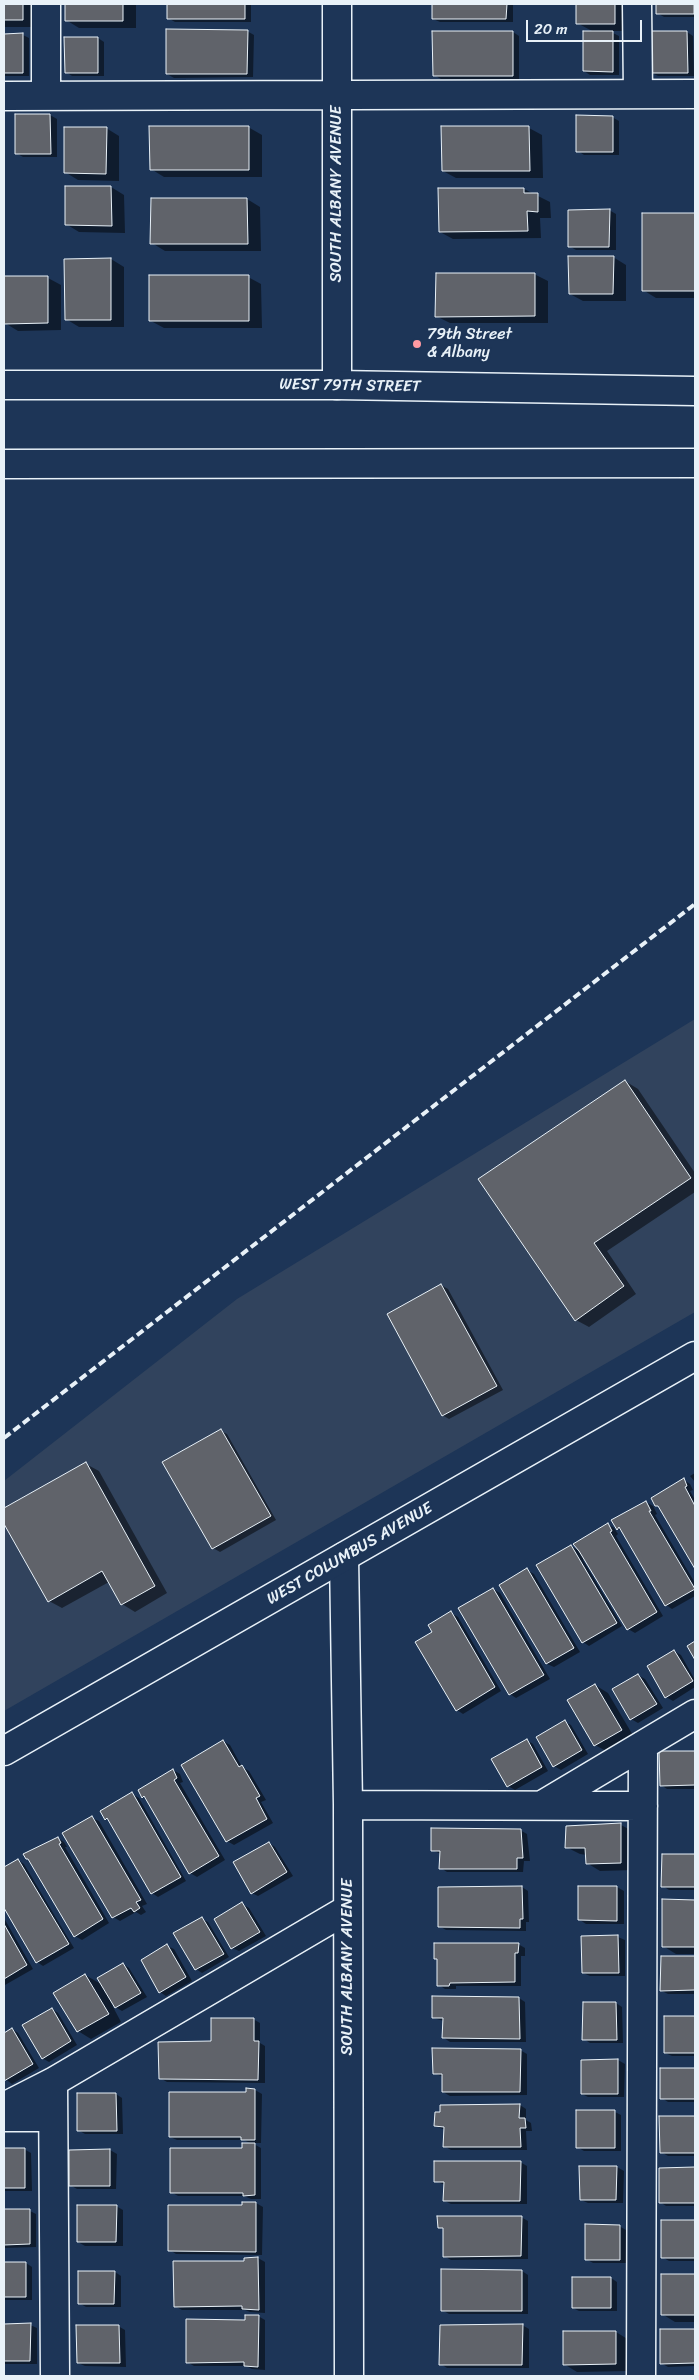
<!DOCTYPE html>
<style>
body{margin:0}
#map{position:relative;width:699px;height:2380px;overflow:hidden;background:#1d3557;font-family:Sriracha,sans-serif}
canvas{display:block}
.frame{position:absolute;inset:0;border:5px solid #e8f1f8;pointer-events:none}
.scale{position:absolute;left:526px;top:20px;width:116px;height:22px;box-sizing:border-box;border:2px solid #e8f1f8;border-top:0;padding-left:6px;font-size:15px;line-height:18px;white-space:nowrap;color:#e8f1f8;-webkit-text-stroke:4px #1d3557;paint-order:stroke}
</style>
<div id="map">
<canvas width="699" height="2380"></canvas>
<div class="frame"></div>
<div class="scale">20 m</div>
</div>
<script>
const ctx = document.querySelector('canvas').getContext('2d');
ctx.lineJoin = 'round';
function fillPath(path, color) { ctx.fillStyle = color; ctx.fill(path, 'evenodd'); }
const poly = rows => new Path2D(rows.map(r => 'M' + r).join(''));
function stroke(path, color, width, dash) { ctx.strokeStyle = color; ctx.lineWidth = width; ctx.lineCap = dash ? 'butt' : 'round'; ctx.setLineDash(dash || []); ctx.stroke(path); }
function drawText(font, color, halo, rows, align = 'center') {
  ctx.font = font + ' Sriracha,sans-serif'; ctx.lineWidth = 4; ctx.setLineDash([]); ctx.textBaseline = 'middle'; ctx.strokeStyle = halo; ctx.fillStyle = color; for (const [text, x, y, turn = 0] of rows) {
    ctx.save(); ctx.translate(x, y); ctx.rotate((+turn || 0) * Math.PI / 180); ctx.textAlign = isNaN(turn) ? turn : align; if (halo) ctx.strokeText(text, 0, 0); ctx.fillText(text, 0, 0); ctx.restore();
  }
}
fillPath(poly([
 [695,1019,695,1312,4,1711,4,1481,237,1299]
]), '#31435d');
fillPath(poly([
 [4,4,36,4,36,27,4,27],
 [66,4,136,4,136,28,79,28,66,20],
 [169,4,251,4,251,22,175,22,168,18],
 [434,4,513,4,513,22,440,22,433,19],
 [577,4,628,4,628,31,609,31,619,36,619,75,590,75,584,71,594,32,577,23],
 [657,4,695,4,695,17,664,17,657,13],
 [247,31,254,35,253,77,174,78,167,74],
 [513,32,519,36,519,79,441,79,434,75],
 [687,32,693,36,694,76,658,76,652,73],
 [4,35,23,35,29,38,29,76,4,76],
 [98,38,104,42,104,76,72,76,66,72],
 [16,115,50,115,57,119,57,157,23,157,16,153],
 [612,117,619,121,619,155,584,155,578,151],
 [248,127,262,135,262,177,164,177,151,169],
 [106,128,119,136,119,181,78,180,65,172],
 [529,128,542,135,543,178,456,178,443,171],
 [111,187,124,195,125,233,79,232,66,224],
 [524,189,550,202,551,218,540,218,541,238,453,239,440,232],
 [247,199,260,207,261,251,165,251,152,243,152,200],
 [609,210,616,214,616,250,576,250,569,246],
 [695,214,695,298,656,298,643,290,643,215],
 [613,257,626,265,626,301,583,301,570,294],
 [111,259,124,267,124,327,79,327,66,319],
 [534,274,548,281,548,323,450,323,436,316],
 [248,277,261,284,262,328,164,328,151,321],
 [48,278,61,285,61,330,18,331,5,323],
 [625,1081,638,1089,695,1173,695,1192,607,1251,636,1294,589,1327,576,1320],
 [441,1285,448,1289,503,1390,449,1419,442,1415],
 [221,1431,227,1434,276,1520,220,1552,213,1548,164,1463],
 [86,1464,99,1471,167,1593,135,1612,122,1604,109,1582,62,1608,49,1601,4,1521,4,1510],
 [695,1473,695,1482,690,1476],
 [684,1480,690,1484,693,1490,690,1491,695,1500,695,1567,660,1507],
 [646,1502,653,1506,657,1514,655,1515,695,1583,695,1596,672,1609,666,1605,623,1532,618,1529,613,1521],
 [608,1524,614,1528,618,1534,616,1536,663,1616,635,1633,628,1629,585,1559,583,1560,622,1626,589,1646,583,1642,571,1546,581,1552],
 [527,1570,534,1574,580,1652,554,1667,547,1664,501,1585],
 [493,1589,500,1593,550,1679,516,1698,510,1694],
 [451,1613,458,1617,501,1691,463,1714,457,1710,434,1633],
 [674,1651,681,1655,695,1680,695,1687,673,1701,666,1697],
 [638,1675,645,1679,663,1708,638,1723,631,1719],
 [595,1685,608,1693,634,1737,608,1752,595,1745],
 [565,1722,571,1725,588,1754,561,1770,554,1766],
 [527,1740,533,1744,548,1771,515,1790,508,1786],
 [223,1741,230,1745,242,1767,249,1771,266,1800,261,1802,273,1823,234,1845,227,1841,182,1765],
 [661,1752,695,1752,695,1789,667,1789,661,1785],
 [173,1770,180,1774,183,1782,180,1783,225,1860,197,1877,190,1873,148,1800,143,1797,139,1790],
 [132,1794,139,1798,186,1881,158,1897,152,1893,110,1821,106,1819],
 [92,1818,99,1821,147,1904,142,1906,146,1912,141,1915,136,1912,120,1921,113,1917],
 [621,1825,634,1832,634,1870,600,1871,587,1863,587,1855,580,1854,566,1847,567,1827],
 [520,1830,527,1834,530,1861,524,1861,523,1872,447,1872,441,1868,441,1854,432,1850],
 [58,1838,64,1842,67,1847,65,1847,109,1923,82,1940,75,1936],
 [269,1843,275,1847,293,1876,258,1896,252,1893],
 [664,1856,695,1856,695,1890,669,1890,663,1886],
 [18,1860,24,1864,74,1948,43,1966,37,1962,4,1906,4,1868],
 [522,1887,528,1891,529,1922,526,1922,526,1931,446,1930,439,1926],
 [617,1887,624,1891,624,1924,586,1924,580,1920,580,1888],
 [663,1901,695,1901,695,1954,676,1954,663,1946],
 [242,1904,249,1908,266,1936,239,1951,232,1948],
 [4,1918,33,1969,5,1985,4,1985],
 [202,1919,208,1922,229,1957,202,1973,196,1969],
 [583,1937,618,1937,625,1940,625,1976,590,1976,583,1973],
 [518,1944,525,1948,525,1956,521,1956,521,1986,456,1986,456,1989,445,1989,439,1985,438,1960,435,1958],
 [167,1946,174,1949,192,1981,166,1996,160,1992],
 [663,1957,695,1957,695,1994,668,1994,662,1991],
 [123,1964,129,1968,147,1997,122,2011,112,2005,121,2022,91,2039,78,2031,85,1975,103,1985],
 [519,1998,525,2002,526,2042,450,2042,444,2038,444,2021,433,2018],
 [616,2003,622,2007,623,2043,590,2043,584,2039],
 [52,2009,58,2013,77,2045,49,2062,42,2058],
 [666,2017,695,2017,695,2056,672,2056,665,2053],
 [253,2019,260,2023,260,2043,265,2046,265,2083,167,2082,160,2078,212,2043],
 [12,2029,18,2033,39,2068,12,2084,4,2078,4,2034],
 [520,2050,527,2054,527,2095,450,2096,443,2092,443,2077,434,2073],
 [618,2060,625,2064,624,2097,588,2097,582,2094],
 [662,2069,695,2069,695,2102,668,2102,662,2098],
 [247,2090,255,2090,262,2094,261,2143,252,2143,261,2148,261,2199,251,2199,244,2196,178,2196,171,2192,252,2144,244,2140,177,2140,170,2137,247,2094],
 [116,2094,122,2098,123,2134,85,2134,78,2130],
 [520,2105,526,2109,526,2120,531,2123,532,2131,526,2131,527,2150,451,2150,444,2146,445,2130,436,2126],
 [615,2112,621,2115,621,2151,584,2151,577,2147],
 [660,2117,695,2117,695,2156,668,2156,661,2152],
 [4,2149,24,2149,31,2153,32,2191,4,2191],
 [110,2150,117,2154,116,2189,77,2189,70,2185],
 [520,2162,527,2166,527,2204,451,2204,445,2201,445,2185,435,2181],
 [581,2167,617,2167,624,2171,623,2203,588,2203,581,2200],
 [695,2168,695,2206,666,2206,660,2202,660,2169],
 [256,2203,263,2207,262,2255,176,2254,170,2250,243,2206],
 [116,2206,123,2210,123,2246,85,2246,78,2242],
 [4,2211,30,2211,36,2214,36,2247,4,2248],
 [521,2217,528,2221,528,2259,451,2260,444,2256,444,2230,439,2227],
 [662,2221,695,2221,695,2261,669,2261,662,2257],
 [619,2226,626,2230,626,2263,593,2263,586,2259],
 [258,2258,265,2262,265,2313,250,2312,245,2310,182,2310,175,2306],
 [4,2263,26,2263,32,2267,32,2300,4,2300],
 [522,2271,528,2275,528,2314,449,2314,442,2310],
 [115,2272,121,2276,121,2307,86,2307,79,2303],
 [662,2275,695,2275,695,2322,675,2322,662,2314],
 [611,2278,617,2282,617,2311,579,2311,573,2308],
 [258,2316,265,2320,265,2370,252,2369,246,2366,194,2366,187,2362],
 [4,2325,30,2325,37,2328,37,2364,4,2364],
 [522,2325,529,2329,529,2368,447,2368,441,2364],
 [118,2326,125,2330,126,2367,85,2366,78,2363],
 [662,2330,695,2330,695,2366,668,2367,661,2363],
 [616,2332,629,2340,629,2371,577,2372,564,2364]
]), '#0007');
const building = poly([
 [4,4,23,4,23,20,4,20,4,4],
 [65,4,123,4,123,21,65,21,65,4],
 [167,4,245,4,245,19,167,19,167,4],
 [432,4,507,4,506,19,432,19,432,4],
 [576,4,615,4,615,24,576,24,576,4],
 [656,4,694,4,694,14,656,14,656,4],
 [166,29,248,30,247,74,166,74,166,29],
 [432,31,513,31,513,76,433,76,432,31],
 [583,31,613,31,613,72,583,71,583,31],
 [651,31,687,31,688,73,651,73,651,31],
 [23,33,23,73,4,73,4,34,23,33],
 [64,37,98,37,98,73,65,73,64,37],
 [15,114,50,114,51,154,15,154,15,114],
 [576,115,613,116,613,152,576,152,576,115],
 [149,126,249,126,249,170,150,170,149,126],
 [441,126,529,126,530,171,442,171,441,126],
 [64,127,107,127,106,174,64,173,64,127],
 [65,186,111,186,112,226,65,225,65,186],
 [438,188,524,188,524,193,538,193,538,212,527,211,528,231,439,232,438,188],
 [151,198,247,198,248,244,150,244,151,198],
 [610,209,609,247,568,247,568,210,610,209],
 [642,213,695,213,695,291,642,291,642,213],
 [568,256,614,256,613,294,569,294,568,256],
 [111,258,111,320,65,320,64,259,111,258],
 [436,273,535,273,535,316,435,317,436,273],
 [149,275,249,275,249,321,149,321,149,275],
 [4,276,48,276,48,323,4,324,4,276],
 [625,1080,691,1178,594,1243,624,1286,575,1321,478,1179,625,1080],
 [441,1284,497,1386,442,1416,387,1314,441,1284],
 [221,1429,271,1516,212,1549,162,1462,221,1429],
 [86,1462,155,1586,121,1605,102,1571,48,1602,4,1524,4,1508,86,1462],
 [684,1478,687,1486,685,1487,695,1506,695,1569,658,1506,655,1506,651,1498,684,1478],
 [646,1501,651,1511,649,1511,695,1589,665,1606,619,1527,617,1530,611,1520,646,1501],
 [608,1523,612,1531,610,1532,657,1612,627,1630,579,1551,573,1544,608,1523],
 [571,1545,617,1623,582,1643,536,1565,571,1545],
 [527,1568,574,1648,546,1664,499,1585,527,1568],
 [493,1588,544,1675,509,1695,458,1608,493,1588],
 [451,1611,495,1687,456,1711,415,1642,432,1632,428,1625,451,1611],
 [695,1641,695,1660,687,1646,695,1641],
 [674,1650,693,1681,665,1698,647,1666,674,1650],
 [638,1674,657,1704,630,1720,612,1689,638,1674],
 [595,1684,622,1730,594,1746,567,1700,595,1684],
 [565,1720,582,1750,553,1767,536,1737,565,1720],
 [527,1739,542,1767,507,1787,491,1759,527,1739],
 [223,1740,239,1767,242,1765,260,1796,256,1798,267,1819,226,1842,181,1765,223,1740],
 [659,1751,695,1751,695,1785,660,1786,659,1751],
 [173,1769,177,1778,174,1780,219,1856,189,1874,144,1796,142,1798,138,1790,173,1769],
 [132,1792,181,1877,151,1894,107,1818,105,1820,100,1811,132,1792],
 [92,1816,141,1900,136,1902,140,1908,134,1912,131,1908,112,1918,62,1833,92,1816],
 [621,1823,621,1863,586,1864,585,1848,565,1848,566,1826,621,1823],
 [431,1828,521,1829,523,1858,517,1858,517,1869,439,1869,440,1851,431,1851,431,1828],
 [58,1837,61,1843,59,1844,103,1919,74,1937,28,1859,26,1859,23,1854,58,1837],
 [269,1842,287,1872,251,1894,233,1862,269,1842],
 [662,1854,695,1854,695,1887,661,1887,662,1854],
 [18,1859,69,1944,36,1963,4,1908,4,1867,18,1859],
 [522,1886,523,1919,520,1919,520,1928,438,1927,438,1887,522,1886],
 [578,1886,617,1886,617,1921,578,1920,578,1886],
 [662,1899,695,1900,695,1947,662,1947,662,1899],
 [242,1902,260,1932,231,1949,214,1919,242,1902],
 [202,1917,224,1954,195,1970,173,1933,202,1917],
 [4,1924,27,1965,4,1979,4,1924],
 [618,1935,619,1973,582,1973,581,1936,618,1935],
 [434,1943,519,1943,518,1953,515,1953,515,1982,450,1983,449,1986,437,1986,437,1959,434,1959,434,1943],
 [167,1944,186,1977,159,1993,141,1960,167,1944],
 [661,1956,695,1956,695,1990,660,1991,661,1956],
 [123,1963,141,1993,115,2008,97,1978,123,1963],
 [85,1974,109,2014,77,2032,53,1993,85,1974],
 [432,1996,519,1997,520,2039,442,2038,443,2018,432,2018,432,1996],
 [583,2002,616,2002,617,2040,582,2040,583,2002],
 [52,2008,71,2041,42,2059,22,2025,52,2008],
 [664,2016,695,2016,695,2053,664,2053,664,2016],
 [211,2018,254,2018,254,2041,259,2041,258,2080,159,2079,158,2042,211,2041,211,2018],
 [12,2028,33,2064,4,2081,4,2033,12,2028],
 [432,2048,521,2049,520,2092,442,2092,442,2074,433,2074,432,2048],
 [618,2059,618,2094,581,2094,581,2060,618,2059],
 [660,2068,695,2068,695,2099,660,2099,660,2068],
 [246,2088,255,2089,255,2140,241,2140,241,2137,169,2137,169,2092,246,2092,246,2088],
 [77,2093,116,2093,117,2131,77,2131,77,2093],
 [520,2104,519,2118,525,2118,526,2128,520,2128,521,2147,443,2147,444,2127,434,2126,435,2112,440,2112,440,2105,520,2104],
 [576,2110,615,2110,615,2148,576,2148,576,2110],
 [659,2116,695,2116,695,2153,660,2153,659,2116],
 [242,2143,255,2143,255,2195,243,2196,243,2193,170,2193,170,2148,242,2148,242,2143],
 [4,2148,25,2148,25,2188,4,2188,4,2148],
 [110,2149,110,2186,69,2186,69,2150,110,2149],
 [434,2161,521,2161,520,2201,443,2201,444,2182,434,2182,434,2161],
 [579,2166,617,2166,616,2200,580,2200,579,2166],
 [695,2167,695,2203,659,2203,659,2168,695,2167],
 [242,2202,256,2202,256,2252,168,2251,168,2205,242,2205,242,2202],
 [77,2205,117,2205,116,2242,77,2242,77,2205],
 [4,2209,30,2209,30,2244,4,2245,4,2209],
 [437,2216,522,2216,521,2256,443,2257,443,2228,438,2228,437,2216],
 [661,2220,695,2220,695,2258,661,2258,661,2220],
 [585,2224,620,2225,620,2260,585,2260,585,2224],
 [258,2257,259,2310,242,2309,242,2306,174,2307,173,2261,244,2261,244,2258,258,2257],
 [4,2262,26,2262,26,2297,4,2297,4,2262],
 [441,2269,522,2270,522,2311,441,2311,441,2269],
 [78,2271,115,2271,114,2304,78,2304,78,2271],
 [661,2274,695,2274,695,2315,661,2315,661,2274],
 [572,2277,611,2277,611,2308,572,2308,572,2277],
 [245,2315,259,2315,258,2367,244,2366,244,2362,186,2363,186,2319,245,2320,245,2315],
 [31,2323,30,2361,4,2361,4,2324,31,2323],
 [523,2324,522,2365,439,2365,440,2325,523,2324],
 [76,2325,119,2325,120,2363,77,2363,76,2325],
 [660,2329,695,2329,695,2363,660,2364,660,2329],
 [563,2331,616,2331,616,2364,563,2365,563,2331]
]);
fillPath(building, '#60636a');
stroke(building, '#e8f1f8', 1);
const minor = poly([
 [46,4,46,96],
 [337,4,337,385],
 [637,4,638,94],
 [4,96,695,94],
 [344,1557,348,1805,349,2376],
 [544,1804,695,1714],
 [348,1805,643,1806],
 [53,2082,55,2376],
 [4,2107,53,2082,348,1909],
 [4,2117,53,2117],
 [641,2376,643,1745]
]);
const major = poly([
 [4,385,337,385,695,391],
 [4,464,695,463],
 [4,1751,695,1356]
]);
stroke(minor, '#e8f1f8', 31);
stroke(major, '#e8f1f8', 31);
stroke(minor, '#1d3557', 28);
stroke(major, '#1d3557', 28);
stroke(poly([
 [4,1438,695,904]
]), '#e8f1f8', 4, [8, 4]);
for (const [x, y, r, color] of [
 [417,344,5,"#ff9aa2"]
]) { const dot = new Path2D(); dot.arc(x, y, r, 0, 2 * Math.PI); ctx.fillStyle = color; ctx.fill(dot); stroke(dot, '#1d3557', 2); }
drawText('16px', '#e8f1f8', '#1d3557', [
 ["SOUTH ALBANY AVENUE",337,194,-90],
 ["WEST 79TH STREET",350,386,1],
 ["WEST COLUMBUS AVENUE",350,1554,-30],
 ["SOUTH ALBANY AVENUE",348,1967,-90]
]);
drawText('16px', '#e8f1f8', '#1d3557', [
 ["79th Street",427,335],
 ["& Albany",427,353]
], 'left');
</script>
